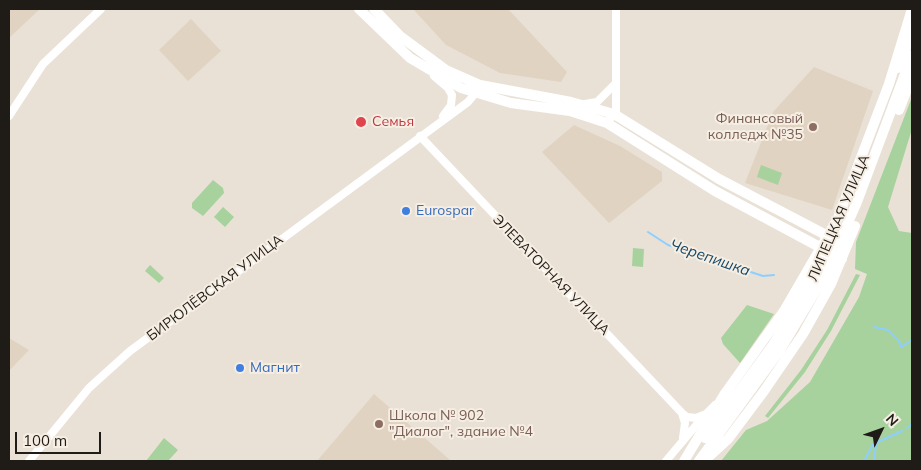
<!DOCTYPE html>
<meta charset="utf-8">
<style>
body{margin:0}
#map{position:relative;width:921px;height:470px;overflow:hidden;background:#e9e1d6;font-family:Mulish,sans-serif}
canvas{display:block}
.frame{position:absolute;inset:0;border:10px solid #1f1c18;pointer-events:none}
.north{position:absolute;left:856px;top:405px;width:50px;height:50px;-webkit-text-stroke:4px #f7eee3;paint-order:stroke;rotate:48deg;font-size:14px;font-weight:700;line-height:20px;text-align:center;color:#1f1c18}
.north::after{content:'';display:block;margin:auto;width:18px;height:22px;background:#1f1c18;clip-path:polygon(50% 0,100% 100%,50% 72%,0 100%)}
.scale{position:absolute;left:15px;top:432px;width:86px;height:22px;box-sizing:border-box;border:2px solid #1f1c18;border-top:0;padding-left:6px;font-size:15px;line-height:18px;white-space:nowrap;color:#1f1c18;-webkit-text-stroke:4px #f7eee3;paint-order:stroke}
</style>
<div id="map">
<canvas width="921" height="470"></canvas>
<div class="frame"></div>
<div class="north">N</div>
<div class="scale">100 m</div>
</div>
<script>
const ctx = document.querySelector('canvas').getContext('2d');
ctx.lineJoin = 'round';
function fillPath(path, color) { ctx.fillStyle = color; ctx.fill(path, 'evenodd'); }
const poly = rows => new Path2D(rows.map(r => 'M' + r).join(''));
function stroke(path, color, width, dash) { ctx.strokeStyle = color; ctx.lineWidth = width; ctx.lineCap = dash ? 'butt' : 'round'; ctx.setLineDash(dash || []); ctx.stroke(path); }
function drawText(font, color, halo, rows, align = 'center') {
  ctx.font = font + ' Mulish,sans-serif'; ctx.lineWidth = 4; ctx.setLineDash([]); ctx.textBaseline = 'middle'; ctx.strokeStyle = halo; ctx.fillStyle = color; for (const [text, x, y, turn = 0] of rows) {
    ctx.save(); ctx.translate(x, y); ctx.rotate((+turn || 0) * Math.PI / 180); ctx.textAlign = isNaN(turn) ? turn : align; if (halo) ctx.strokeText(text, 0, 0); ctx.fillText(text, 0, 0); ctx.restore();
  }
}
fillPath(poly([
 [9,9,40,9,9,38],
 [413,9,508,9,567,72,561,82,500,73,446,45],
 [191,19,221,51,188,81,159,50],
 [814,67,873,91,832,210,745,183,773,112],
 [574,125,620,146,662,172,662,181,609,223,542,152],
 [9,338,29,350,9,371],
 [374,394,442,453,451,461,317,461]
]), '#e1d3c2');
fillPath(poly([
 [912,97,912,129,888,207,899,231,912,233,912,461,721,461,746,430,767,421,810,382,859,297,867,274,855,269,856,242],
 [761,165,782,173,778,185,757,177],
 [213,180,223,188,224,193,203,216,192,208,192,203],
 [223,207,234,217,225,227,214,217],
 [633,248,644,249,643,267,632,266],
 [150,265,164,278,159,283,145,271],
 [856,274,860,275,831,331,805,372,768,418,765,416,801,370,827,330],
 [747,305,774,314,740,363,723,344,721,338],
 [164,438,178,450,168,461,146,461]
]), '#a7d29d');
stroke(poly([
 [648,232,668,245,763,276,774,275],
 [874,327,888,330,899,341,901,347,912,340],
 [907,428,912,424],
 [864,461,873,444,902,431],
 [874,461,876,444]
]), '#8ecfff', 2);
stroke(poly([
 [434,76,448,88,452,95,451,105,443,116],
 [585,104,597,102,615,84],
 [9,116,43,64,101,9],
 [607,123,616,111,616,9],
 [420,136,682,413,687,417,696,418,706,414,715,405],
 [682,413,685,423,683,438],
 [29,461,89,388,130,351,468,102,478,90],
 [666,461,703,417]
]), '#fff', 8);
stroke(poly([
 [359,9,410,58,461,88,511,103,570,111,607,123,715,191,842,259],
 [374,9,400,36,446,70,480,85,571,102,614,114,719,179,847,246],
 [898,68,912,32],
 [899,110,912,77],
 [705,438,773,345,806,292,830,245],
 [684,461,724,395,784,311,838,218,889,84,912,9],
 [699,461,780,350,824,277,857,202,912,55],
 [704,461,728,439,764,391,803,334,831,284,855,226]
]), '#fff', 10);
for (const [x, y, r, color] of [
 [361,122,6,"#e0444e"],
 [813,127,5,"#8d6e63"],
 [406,211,5,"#3f7fe0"],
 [240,368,5,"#3f7fe0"],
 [379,424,5,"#8d6e63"]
]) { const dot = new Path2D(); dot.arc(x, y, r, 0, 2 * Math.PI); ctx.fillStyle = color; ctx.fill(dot); stroke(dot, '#f7eee3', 2); }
drawText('14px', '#785e54', '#f7eee3', [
 ["Финансовый",803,119],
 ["колледж №35",803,135],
 ["Школа № 902",389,416,"left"],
 ["\"Диалог\", здание №4",389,432,"left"]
], 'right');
drawText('14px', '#be3a42', '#f7eee3', [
 ["Семья",372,122]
], 'left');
drawText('14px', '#366cbe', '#f7eee3', [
 ["Eurospar",416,211],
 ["Магнит",250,368]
], 'left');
drawText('14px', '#1f1c18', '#f7eee3', [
 ["ЛИПЕЦКАЯ УЛИЦА",839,218,-67],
 ["ЭЛЕВАТОРНАЯ УЛИЦА",551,275,46],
 ["БИРЮЛЁВСКАЯ УЛИЦА",215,288,-37]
]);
drawText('italic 15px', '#154766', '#f7eee3', [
 ["Черепишка",710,258,19]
]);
</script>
